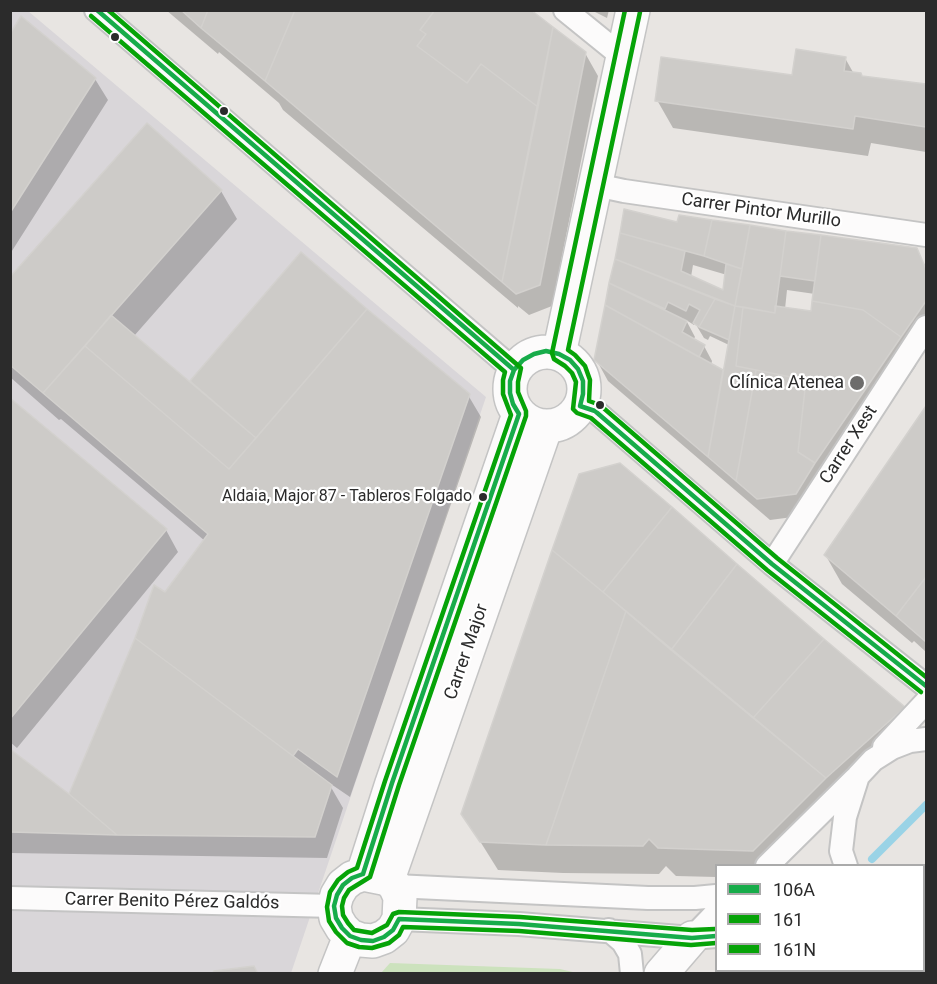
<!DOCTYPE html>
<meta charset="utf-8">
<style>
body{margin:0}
#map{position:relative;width:937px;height:984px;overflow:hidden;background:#e8e5e2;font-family:Roboto,sans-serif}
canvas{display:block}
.frame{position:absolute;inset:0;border:12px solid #2b2b2b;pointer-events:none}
.legend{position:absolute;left:715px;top:864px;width:210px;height:108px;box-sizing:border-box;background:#fff;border:2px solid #aaa;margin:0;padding:8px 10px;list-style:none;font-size:18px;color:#2b2b2b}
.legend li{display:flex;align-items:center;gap:12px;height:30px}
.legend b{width:30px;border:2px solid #aaa}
</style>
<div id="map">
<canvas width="937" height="984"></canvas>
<div class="frame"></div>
<ul class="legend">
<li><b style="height:8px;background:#17ac4a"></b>106A</li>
<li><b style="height:8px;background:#06a308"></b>161</li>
<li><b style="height:8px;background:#06a308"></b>161N</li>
</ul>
</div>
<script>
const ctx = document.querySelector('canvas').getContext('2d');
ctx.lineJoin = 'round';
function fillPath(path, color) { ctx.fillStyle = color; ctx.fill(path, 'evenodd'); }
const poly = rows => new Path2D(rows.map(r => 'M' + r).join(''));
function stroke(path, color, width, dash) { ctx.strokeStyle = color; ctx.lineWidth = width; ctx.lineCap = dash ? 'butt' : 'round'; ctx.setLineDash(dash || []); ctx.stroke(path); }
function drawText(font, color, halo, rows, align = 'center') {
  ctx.font = font + ' Roboto,sans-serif'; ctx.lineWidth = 4.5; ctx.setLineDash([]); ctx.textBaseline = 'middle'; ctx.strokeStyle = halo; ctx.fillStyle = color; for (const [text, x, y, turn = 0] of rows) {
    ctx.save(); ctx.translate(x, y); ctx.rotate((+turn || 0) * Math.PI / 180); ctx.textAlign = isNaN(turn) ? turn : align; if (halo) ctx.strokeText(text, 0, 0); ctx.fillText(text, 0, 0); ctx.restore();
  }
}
fillPath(poly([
 [10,11,28,11,486,397,291,973,11,973],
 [924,952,926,953,926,973,787,974,789,970,924,970]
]), '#d9d6d9');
fillPath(poly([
 [390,963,560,969,577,973,381,973]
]), '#cce2bd');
fillPath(poly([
 [166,10,529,10,585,53,598,76,552,306,529,315,518,306,518,308,283,110,279,103,219,52,218,54],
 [591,10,609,10,607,18],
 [10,37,95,79,108,100,10,254],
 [845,58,854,74,862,77,926,86,926,152,871,143,868,156,673,128,657,100,793,77],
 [147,125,221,191,237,219,134,336,196,388,192,381,468,395,481,417,350,797,328,782,343,808,327,858,10,853,10,751,69,796,165,594,205,541,61,419,59,420,10,377,10,279],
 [625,210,678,223,680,216,916,249,926,267,926,340,913,359,916,366,831,490,808,515,770,520,608,381,596,359],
 [693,265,727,275,725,292,691,277],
 [787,290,815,294,812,313,785,309],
 [686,320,694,325,695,323,704,338,708,340,710,336,729,345,724,372,711,365,712,361,704,346,693,340,695,337],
 [10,400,166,530,178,552,17,748,10,742],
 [926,409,926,652,914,641,912,643,842,584,826,556],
 [553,551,903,708,916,729,782,866,716,866,716,877,676,876,666,866,659,874,563,873,498,870,463,814]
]), '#0003');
stroke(poly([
 [872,859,926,805]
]), '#9ad3e6', 8);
const building = poly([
 [181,10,208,10,201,28,181,10],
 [208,10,295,10,265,81,201,28,208,10],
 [295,10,435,10,420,30,426,34,417,46,467,83,481,64,538,107,502,282,265,81,295,10],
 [435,10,531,10,553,27,538,107,481,64,467,83,417,46,426,34,420,30,435,10],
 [21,16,96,78,10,213,10,34,21,16],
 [553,27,586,52,540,285,516,294,502,282,553,27],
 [796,49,846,57,844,71,861,73,862,76,926,84,926,127,855,116,853,129,655,101,661,57,792,75,796,49],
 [147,123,222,190,43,393,10,365,10,277,147,123],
 [624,209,677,222,679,215,712,220,704,256,620,233,624,209],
 [712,220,750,225,742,269,704,256,712,220],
 [750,225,786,231,775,313,735,306,750,225],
 [786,231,821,235,815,281,780,276,786,231],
 [620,233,685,251,681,271,723,290,726,264,742,269,735,306,615,259,620,233],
 [821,235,917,248,926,269,926,301,901,337,863,310,812,301,821,235],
 [301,252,367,309,256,438,190,381,301,252],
 [615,259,715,299,699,327,693,323,700,310,689,304,686,311,668,302,665,309,609,283,615,259],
 [609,283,687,321,682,332,705,345,699,357,605,305,609,283],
 [715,299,735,306,729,340,699,327,715,299],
 [812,301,863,310,901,337,815,463,798,452,806,380,736,366,743,307,775,313,775,306,811,311,812,301],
 [605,305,723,370,708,457,594,360,605,305],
 [735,306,743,307,736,366,756,370,736,481,708,457,735,306],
 [367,309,470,394,337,777,298,749,293,756,135,638,154,585,165,592,208,534,43,393,85,346,229,469,367,309],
 [111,315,256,438,229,469,85,346,111,315],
 [756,370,806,380,798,452,815,463,796,494,757,499,736,481,756,370],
 [10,398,167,529,10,719,10,398],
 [926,406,926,577,896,616,824,555,926,406],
 [620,463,672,507,603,592,552,550,579,474,620,463],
 [672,507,737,564,671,650,603,592,672,507],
 [552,550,626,611,546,845,480,842,461,814,552,550],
 [737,564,824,639,753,718,671,650,737,564],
 [926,577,926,642,896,616,926,577],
 [626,611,826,778,753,851,658,848,649,839,643,846,546,845,626,611],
 [135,638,332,785,315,837,117,835,69,794,135,638],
 [824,639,905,707,826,778,753,718,824,639],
 [10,749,69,794,117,835,10,832,10,749],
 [254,966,258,974,212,974,214,971,254,966]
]);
fillPath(building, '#cdcbc8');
stroke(building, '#d3d1ce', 1.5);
const street = poly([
 [96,10,514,370],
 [565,10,623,57],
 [596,185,624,191,926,235],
 [580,406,595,411,772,564,926,686],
 [772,564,926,327],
 [884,747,926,702],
 [767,866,855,779],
 [846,866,841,851,845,817,858,776,873,760,892,748,910,741,926,739],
 [395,886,648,898,695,898,716,896],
 [10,898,334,906],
 [399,919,519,924,692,938,716,936],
 [609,930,623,942,630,954,632,974],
 [924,937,926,937],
 [692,938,716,913],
 [772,970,773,974],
 [838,974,842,970]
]);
const secondary = poly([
 '510 389a37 37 0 1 1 74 0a37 37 0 1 1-74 0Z',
 [559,354,633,10],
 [363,874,392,783,519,414],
 [363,874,388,879,395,886,400,897,399,919,393,930,384,937,373,941,361,940,350,936,342,928,336,918,334,906,337,895,343,885,352,878,363,874],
 [388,879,546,426],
 [335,974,350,936],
 [661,974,692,938]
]);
stroke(street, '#c4c4c4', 26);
stroke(secondary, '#c4c4c4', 36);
stroke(street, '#fcfbfb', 22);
stroke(secondary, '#fcfbfb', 33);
stroke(poly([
 [97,10,514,370],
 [519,414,513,404,510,393,510,381,514,370,523,360,534,354,546,351,559,354,570,360,578,369,583,381,583,394,580,406,595,411,772,564,926,686],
 [363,874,392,783,519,414],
 [363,874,352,878,343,885,337,895,334,906,336,918,342,928,350,936,361,940,373,941,384,937,393,930,399,919,519,924,692,938,716,936]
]), '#17ac4a', 4.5);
stroke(poly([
 [625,10,552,353,554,359,565,366,572,373,576,382,573,409,577,413,591,418,767,570,921,692],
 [91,16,505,372,503,380,503,394,511,415,385,781,357,868,348,872,338,880,330,892,327,907,329,921,336,932,347,943,359,947,372,948,389,943,399,935,403,927,519,931,691,945,716,943]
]), '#06a308', 4.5);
stroke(poly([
 [108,10,521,368,518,382,518,392,526,411,526,416,399,785,370,877,349,890,344,898,342,906,343,915,348,923,354,930,372,933,387,925,393,914,399,912,520,917,692,930,715,929],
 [640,12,568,350,575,355,585,366,590,380,589,401,600,405,777,558,926,677]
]), '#06a308', 4.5);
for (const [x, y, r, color] of [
 [115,37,5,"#2b2b2b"],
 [224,111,5,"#2b2b2b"],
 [857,383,8,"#6d6c6b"],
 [600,405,5,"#2b2b2b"],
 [483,497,5,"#2b2b2b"]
]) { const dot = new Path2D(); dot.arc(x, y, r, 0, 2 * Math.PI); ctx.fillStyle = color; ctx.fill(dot); stroke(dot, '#fff', 2); }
drawText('16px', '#2b2b2b', '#fff', [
 ["Aldaia, Major 87 - Tableros Folgado",472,497]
], 'right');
drawText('18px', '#2b2b2b', '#fff', [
 ["Carrer Pintor Murillo",761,211,8],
 ["Carrer Xest",849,445,-57],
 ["Carrer Major",467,652,-71],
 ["Carrer Benito Pérez Galdós",172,902,1]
]);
drawText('18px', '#2b2b2b', '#fff', [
 ["Clínica Atenea",844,383]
], 'right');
</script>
